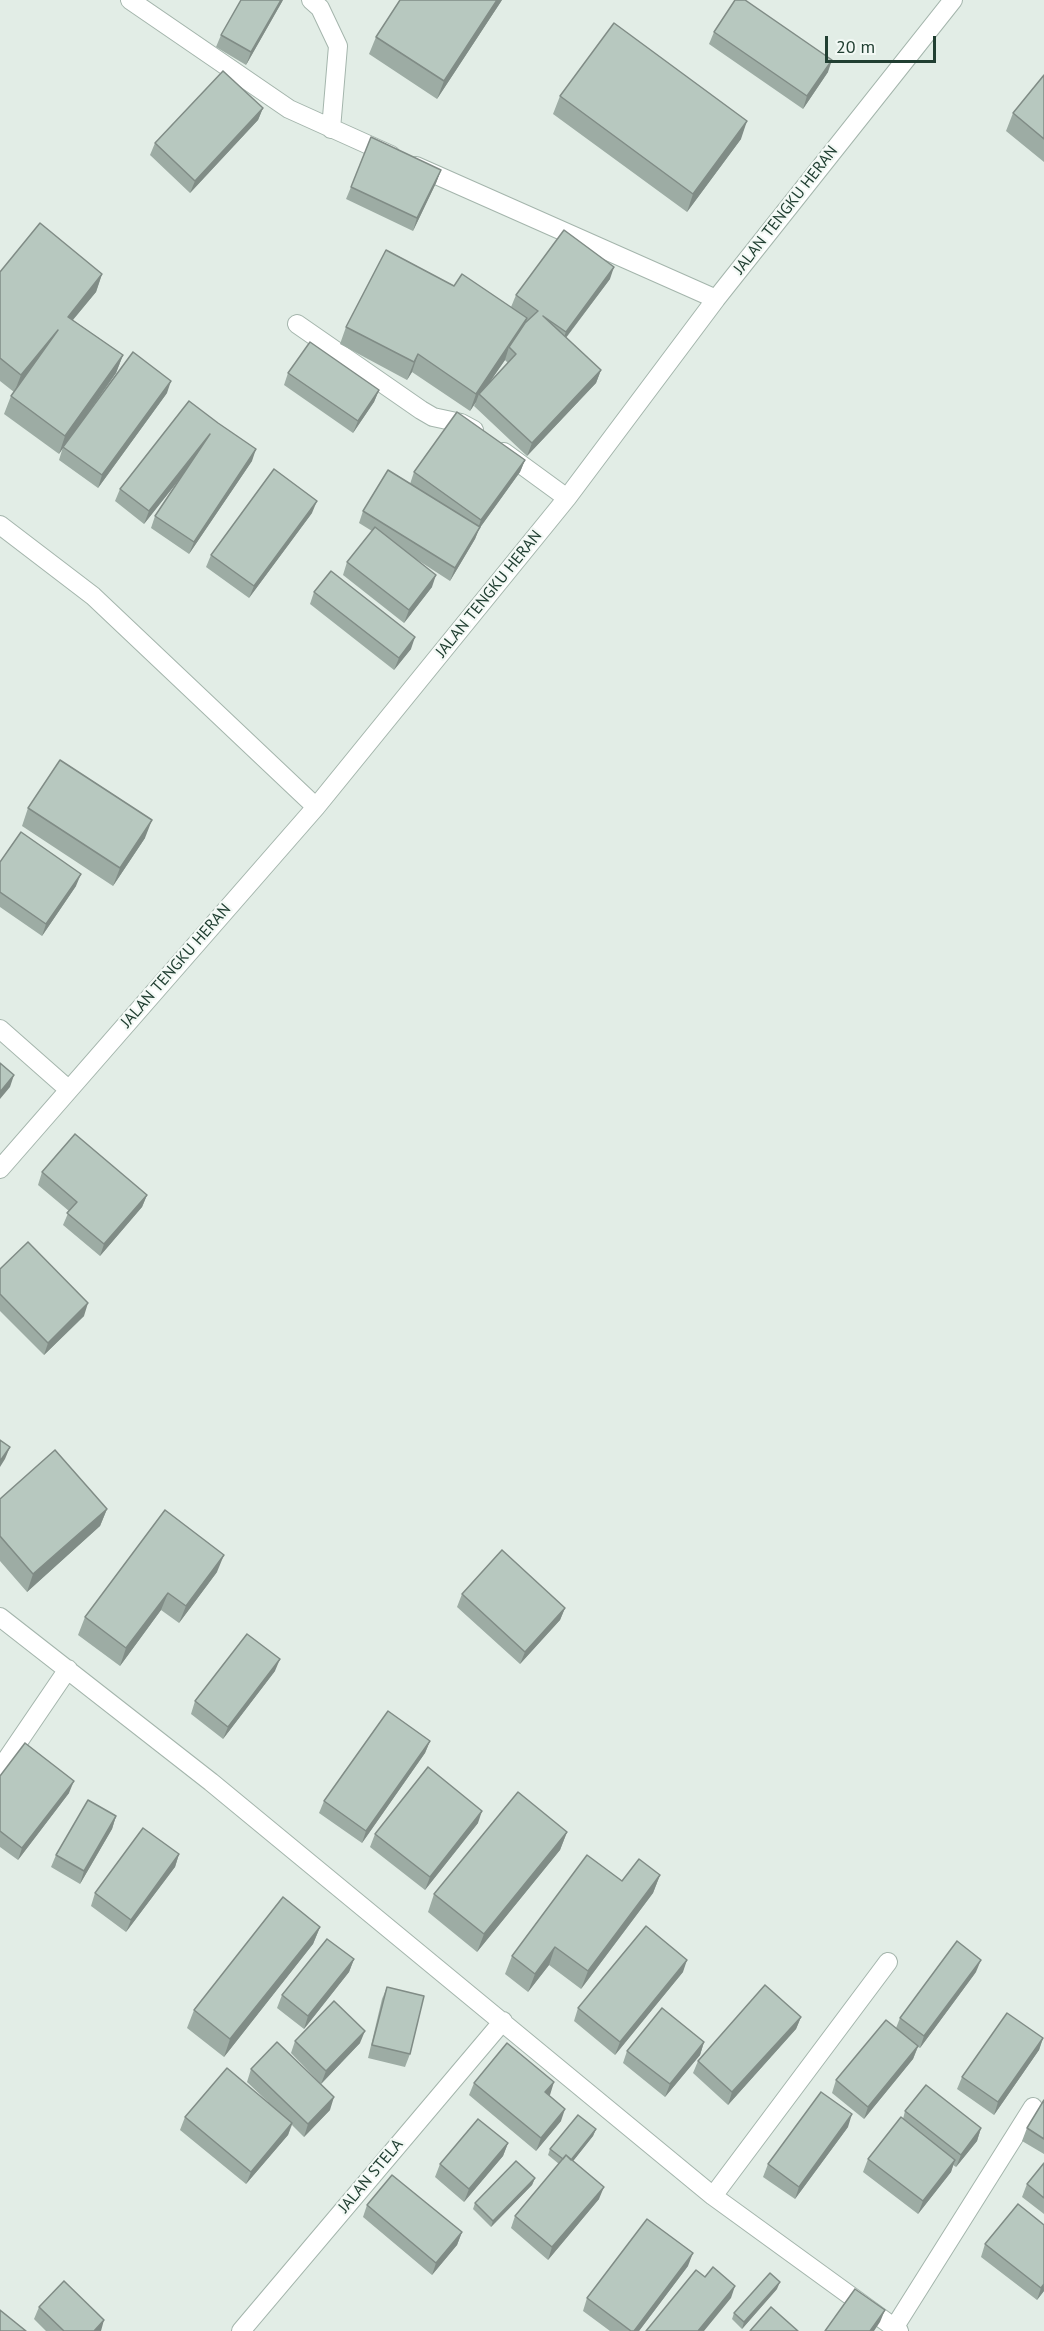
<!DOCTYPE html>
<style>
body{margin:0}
#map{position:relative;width:1044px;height:2331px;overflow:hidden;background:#e2ede6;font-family:"PT Sans",sans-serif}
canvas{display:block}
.scale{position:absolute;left:825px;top:36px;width:111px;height:27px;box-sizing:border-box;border:3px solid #213f32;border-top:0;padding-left:8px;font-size:18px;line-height:21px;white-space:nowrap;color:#213f32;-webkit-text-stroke:4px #f3f9f5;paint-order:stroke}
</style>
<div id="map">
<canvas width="1044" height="2331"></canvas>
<div class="scale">20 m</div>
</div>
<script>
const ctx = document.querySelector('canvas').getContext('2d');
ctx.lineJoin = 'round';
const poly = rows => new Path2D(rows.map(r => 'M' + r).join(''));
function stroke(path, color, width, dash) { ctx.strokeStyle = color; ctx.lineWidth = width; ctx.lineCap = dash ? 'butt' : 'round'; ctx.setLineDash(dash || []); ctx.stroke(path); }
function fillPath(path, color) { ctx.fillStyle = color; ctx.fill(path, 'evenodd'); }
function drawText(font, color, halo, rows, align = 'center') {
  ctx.font = font + ' "PT Sans",sans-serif'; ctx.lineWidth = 4.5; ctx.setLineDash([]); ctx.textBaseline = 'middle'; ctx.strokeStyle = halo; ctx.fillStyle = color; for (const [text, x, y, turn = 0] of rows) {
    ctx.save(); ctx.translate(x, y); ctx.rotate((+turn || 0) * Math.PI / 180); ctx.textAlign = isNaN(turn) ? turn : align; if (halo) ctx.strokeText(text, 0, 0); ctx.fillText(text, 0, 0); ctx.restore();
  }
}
const minor = poly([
 [130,0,289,109,391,155],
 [311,0,320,8,338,46,331,129],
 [416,166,716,299],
 [297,324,421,410,433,417,461,423,474,430],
 [504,452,567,498],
 [0,525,93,596,316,807],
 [0,1029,68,1089],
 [0,1169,316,807,567,498,716,299,953,0],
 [0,1617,211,1782,713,2196,899,2331],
 [0,1769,68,1669],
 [713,2196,888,1962],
 [894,2328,1033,2107],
 [241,2331,503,2021]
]);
stroke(minor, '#a4b5ac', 20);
stroke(minor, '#fff', 18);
fillPath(poly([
 [283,0,246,65,216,47,221,35],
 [502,0,437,99,369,54,376,37],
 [714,32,828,72,803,109,709,44],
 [1044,75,1044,162,1006,131,1013,113],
 [560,96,741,139,687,212,553,114],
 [263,108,258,120,190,193,150,155,155,143],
 [441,170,436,183,413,231,346,199,351,187],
 [0,272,102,274,96,292,73,320,123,355,116,373,66,444,167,393,98,488,59,460,63,447,59,454,4,414,11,396,14,392,0,381],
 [610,279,566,338,601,370,596,383,527,456,474,406,476,402,470,411,412,372,407,380,340,344,346,327,454,286,511,307,516,295],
 [505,360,508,363,488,384],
 [288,373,379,390,374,402,353,433,284,385],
 [525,460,520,472,479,529,475,539,450,581,416,559,432,587,404,623,343,575,347,562,372,531,359,523,363,511,410,484,414,472],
 [252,461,189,554,151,528,155,516,181,477,144,524,115,501,120,489],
 [312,513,249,598,206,567,211,555],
 [314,592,411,649,394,670,310,604],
 [28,808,145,838,113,886,22,826],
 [0,862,76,886,42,936,0,907],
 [42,1172,147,1195,142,1207,100,1256,63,1225,69,1211,38,1185],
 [0,1269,84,1316,44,1355,0,1311],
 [0,1499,107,1509,100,1526,27,1592,0,1561],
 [217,1572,179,1623,161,1610,120,1666,78,1635,85,1617],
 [462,1594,565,1608,560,1620,520,1664,457,1607],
 [275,1671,223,1739,191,1714,195,1701],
 [430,1741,425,1753,362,1843,319,1813,324,1801],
 [0,1776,69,1793,18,1860,0,1847],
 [116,1816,112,1829,80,1884,51,1867,56,1855],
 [478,1823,425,1890,370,1847,375,1834],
 [567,1832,560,1850,477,1952,428,1912,434,1894],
 [179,1854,175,1867,126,1932,91,1906,95,1893],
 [660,1875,653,1893,581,1989,549,1965,528,1992,505,1974,512,1956,622,1881],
 [320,1927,313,1944,224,2057,187,2028,194,2010],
 [354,1959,349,1972,304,2029,277,2008,282,1995],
 [683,1972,615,2055,574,2021,578,2008],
 [976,1972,920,2048,918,2047,913,2059,864,2119,832,2093,836,2080,896,2028,900,2018],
 [387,1987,410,2054,405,2067,368,2058,382,1999],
 [801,2017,796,2029,728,2105,693,2073,698,2061],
 [1043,2038,1039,2050,994,2115,957,2089,962,2077],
 [295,2041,360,2043,321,2084,291,2053],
 [704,2042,700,2055,665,2097,623,2063,627,2051],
 [251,2069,330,2110,304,2137,292,2125,288,2135,246,2184,180,2130,185,2117,268,2102,247,2082],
 [474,2083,550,2095,549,2095,561,2121,536,2151,469,2095],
 [1044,2100,1044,2154,1022,2141,1027,2128],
 [905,2111,981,2128,977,2141,956,2167,953,2165,951,2172,918,2214,863,2172,868,2159,903,2119],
 [848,2127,795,2199,763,2177,768,2164],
 [596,2129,593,2136,573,2161,599,2199,548,2260,511,2228,515,2216,559,2164,548,2155,550,2149],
 [508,2143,503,2156,464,2202,435,2177,440,2164],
 [1044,2163,1044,2214,1022,2197,1027,2184],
 [535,2178,532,2185,491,2227,473,2209,475,2203],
 [1018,2204,1044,2291,1037,2300,981,2257,985,2244],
 [367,2205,462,2232,457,2245,432,2275,363,2217],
 [688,2266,639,2331,610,2331,583,2311,587,2298],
 [777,2289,742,2329,732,2319,734,2313],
 [39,2307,101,2331,46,2331,34,2319]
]), '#9daca4');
fillPath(poly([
 [281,0,283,0,246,65,251,52],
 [497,0,502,0,437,99,444,81],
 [832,60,828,72,803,109,807,96],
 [263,108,258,120,190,193,195,181],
 [747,121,741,139,687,212,693,194],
 [441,170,436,183,413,231,417,218],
 [614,267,610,279,561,344,566,332],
 [102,274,96,292,61,334,68,317],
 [527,318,521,336,509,347,505,360,481,395,479,394,476,402,470,411,476,394],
 [58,330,14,393,21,375],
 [418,354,412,372,407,380,414,362],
 [123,355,116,373,59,454,65,436],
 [601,370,596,383,527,456,532,443],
 [171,381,167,393,98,488,102,475],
 [379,390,374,402,353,433,358,421],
 [210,434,205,447,144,524,149,511],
 [256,449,252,461,189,554,194,542],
 [525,460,520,472,479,529,475,539,450,581,455,568,477,531,481,520],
 [317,501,312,513,249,598,254,586],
 [436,575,432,587,404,623,409,610],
 [415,637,411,649,394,670,399,658],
 [152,820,145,838,113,886,120,868],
 [81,874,76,886,42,936,46,924],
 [14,1075,10,1087,0,1099,0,1092],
 [147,1195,142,1207,100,1256,104,1244],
 [88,1303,84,1316,44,1355,48,1343],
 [10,1447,5,1459,0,1467,0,1461],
 [107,1509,100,1526,27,1592,33,1574],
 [224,1555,217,1572,179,1623,186,1606],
 [168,1593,161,1610,120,1666,126,1648],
 [565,1608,560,1620,520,1664,525,1652],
 [280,1659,275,1671,223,1739,228,1727],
 [430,1741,425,1753,362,1843,366,1831],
 [74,1781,69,1793,18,1860,22,1848],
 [482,1811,478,1823,425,1890,430,1877],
 [116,1816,112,1829,80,1884,84,1871],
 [567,1832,560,1850,477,1952,484,1934],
 [179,1854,175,1867,126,1932,131,1920],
 [660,1875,653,1893,581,1989,588,1971],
 [320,1927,313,1944,224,2057,230,2039],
 [555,1947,549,1965,528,1992,535,1974],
 [354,1959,349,1972,304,2029,308,2016],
 [687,1960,683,1972,615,2055,620,2042],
 [981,1960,976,1972,920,2048,924,2036],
 [801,2017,796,2029,728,2105,732,2092],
 [365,2031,360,2043,321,2084,326,2071],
 [1043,2038,1039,2050,994,2115,998,2102],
 [704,2042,700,2055,665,2097,670,2084],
 [918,2046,913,2059,864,2119,868,2107],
 [554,2082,550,2095,541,2105,545,2092],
 [334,2097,330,2110,304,2137,308,2124],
 [565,2109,561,2121,536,2151,541,2138],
 [852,2114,848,2127,795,2199,799,2187],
 [292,2123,288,2135,246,2184,251,2172],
 [981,2128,977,2141,956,2167,961,2155],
 [596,2129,593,2136,566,2170,568,2164],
 [508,2143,503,2156,464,2202,469,2189],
 [955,2160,951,2172,918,2214,923,2201],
 [535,2178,532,2185,491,2227,493,2221],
 [604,2187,599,2199,548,2260,552,2247],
 [462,2232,457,2245,432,2275,436,2263],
 [693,2253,688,2266,639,2331,634,2331],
 [780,2282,777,2289,742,2329,744,2322],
 [1044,2284,1044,2291,1037,2300,1041,2288],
 [735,2286,731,2298,704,2331,698,2331],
 [885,2310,880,2322,874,2331,870,2331],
 [104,2320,101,2331,94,2331]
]), '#808c86');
const building = poly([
 [241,0,281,0,251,52,221,35,241,0],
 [400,0,497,0,444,81,376,37,400,0],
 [735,0,745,0,832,60,807,96,714,32,735,0],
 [614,23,747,121,693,194,560,96,614,23],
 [223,71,263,108,195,181,155,143,223,71],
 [1044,75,1044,139,1013,113,1044,75],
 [371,137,441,170,417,218,351,187,371,137],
 [40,223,102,274,68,317,123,355,65,436,11,396,58,330,21,375,0,358,0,272,40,223],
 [564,230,614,267,566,332,543,316,601,370,532,443,479,394,516,354,509,347,525,323,538,311,516,295,564,230],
 [386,250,454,286,462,274,527,318,476,394,418,354,414,362,346,327,386,250],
 [310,342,379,390,358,421,288,373,310,342],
 [133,352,171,381,102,475,63,447,133,352],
 [189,401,218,423,256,449,194,542,155,516,210,434,149,511,120,489,189,401],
 [457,412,525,460,481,520,414,472,457,412],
 [274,469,317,501,254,586,211,555,274,469],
 [388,470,480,527,455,568,363,511,388,470],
 [375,527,436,575,409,610,347,562,375,527],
 [331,571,415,637,399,658,314,592,331,571],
 [60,760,152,820,120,868,28,808,60,760],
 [21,832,81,874,46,924,0,892,0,862,21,832],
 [0,1063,14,1075,0,1092,0,1063],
 [75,1134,147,1195,104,1244,67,1213,77,1202,42,1172,75,1134],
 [28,1242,88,1303,48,1343,0,1294,0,1269,28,1242],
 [0,1440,10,1447,0,1461,0,1440],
 [55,1450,107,1509,33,1574,0,1536,0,1499,55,1450],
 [165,1510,224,1555,186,1606,168,1593,126,1648,85,1617,165,1510],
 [502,1550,565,1608,525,1652,462,1594,502,1550],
 [247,1634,280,1659,228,1727,195,1701,247,1634],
 [388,1711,430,1741,366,1831,324,1801,388,1711],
 [25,1743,74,1781,22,1848,0,1831,0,1776,25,1743],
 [428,1767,482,1811,430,1877,375,1834,428,1767],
 [518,1792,567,1832,484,1934,434,1894,518,1792],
 [88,1800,116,1816,84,1871,56,1855,88,1800],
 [143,1828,179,1854,131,1920,95,1893,143,1828],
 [587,1855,622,1881,639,1859,660,1875,588,1971,555,1947,535,1974,512,1956,587,1855],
 [283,1897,320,1927,230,2039,194,2010,283,1897],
 [646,1926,687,1960,620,2042,578,2008,646,1926],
 [327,1939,354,1959,308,2016,282,1995,327,1939],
 [957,1941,981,1960,924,2036,900,2018,957,1941],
 [765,1985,801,2017,732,2092,698,2061,765,1985],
 [387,1987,424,1996,410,2054,372,2045,387,1987],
 [334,2001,365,2031,326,2071,295,2041,334,2001],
 [662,2008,704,2042,670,2084,627,2051,662,2008],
 [1007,2013,1043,2038,998,2102,962,2077,1007,2013],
 [886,2020,918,2046,868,2107,836,2080,886,2020],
 [277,2042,334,2097,308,2124,251,2069,277,2042],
 [507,2043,554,2082,545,2092,565,2109,541,2138,474,2083,507,2043],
 [227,2068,292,2123,251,2172,185,2117,227,2068],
 [926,2085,981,2128,961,2155,905,2111,926,2085],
 [821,2092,852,2114,799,2187,768,2164,821,2092],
 [1044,2100,1044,2139,1027,2128,1044,2100],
 [578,2115,596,2129,571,2160,566,2155,563,2159,550,2149,578,2115],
 [901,2117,955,2160,923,2201,868,2159,901,2117],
 [478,2119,508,2143,469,2189,440,2164,478,2119],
 [566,2155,604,2187,552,2247,515,2216,566,2155],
 [516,2161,535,2178,493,2221,475,2203,516,2161],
 [1044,2163,1044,2198,1027,2184,1044,2163],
 [392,2175,462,2232,436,2263,367,2205,392,2175],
 [1018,2204,1044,2225,1044,2284,1041,2288,985,2244,1018,2204],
 [647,2219,693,2253,634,2331,631,2331,587,2298,647,2219],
 [713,2267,735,2286,698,2331,646,2331,696,2270,705,2277,713,2267],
 [770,2273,780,2282,744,2322,734,2313,770,2273],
 [64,2281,104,2320,94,2331,64,2331,39,2307,64,2281],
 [855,2289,885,2310,870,2331,825,2331,855,2289],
 [771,2307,798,2331,750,2331,771,2307],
 [0,2310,26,2331,0,2331,0,2310]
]);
fillPath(building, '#b7c8bf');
stroke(building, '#808c86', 1.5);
drawText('16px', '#213f32', '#f3f9f5', [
 ["JALAN TENGKU HERAN",786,210,-52],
 ["JALAN TENGKU HERAN",489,594,-51],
 ["JALAN TENGKU HERAN",176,966,-49],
 ["JALAN STELA",371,2176,-50]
]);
</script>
